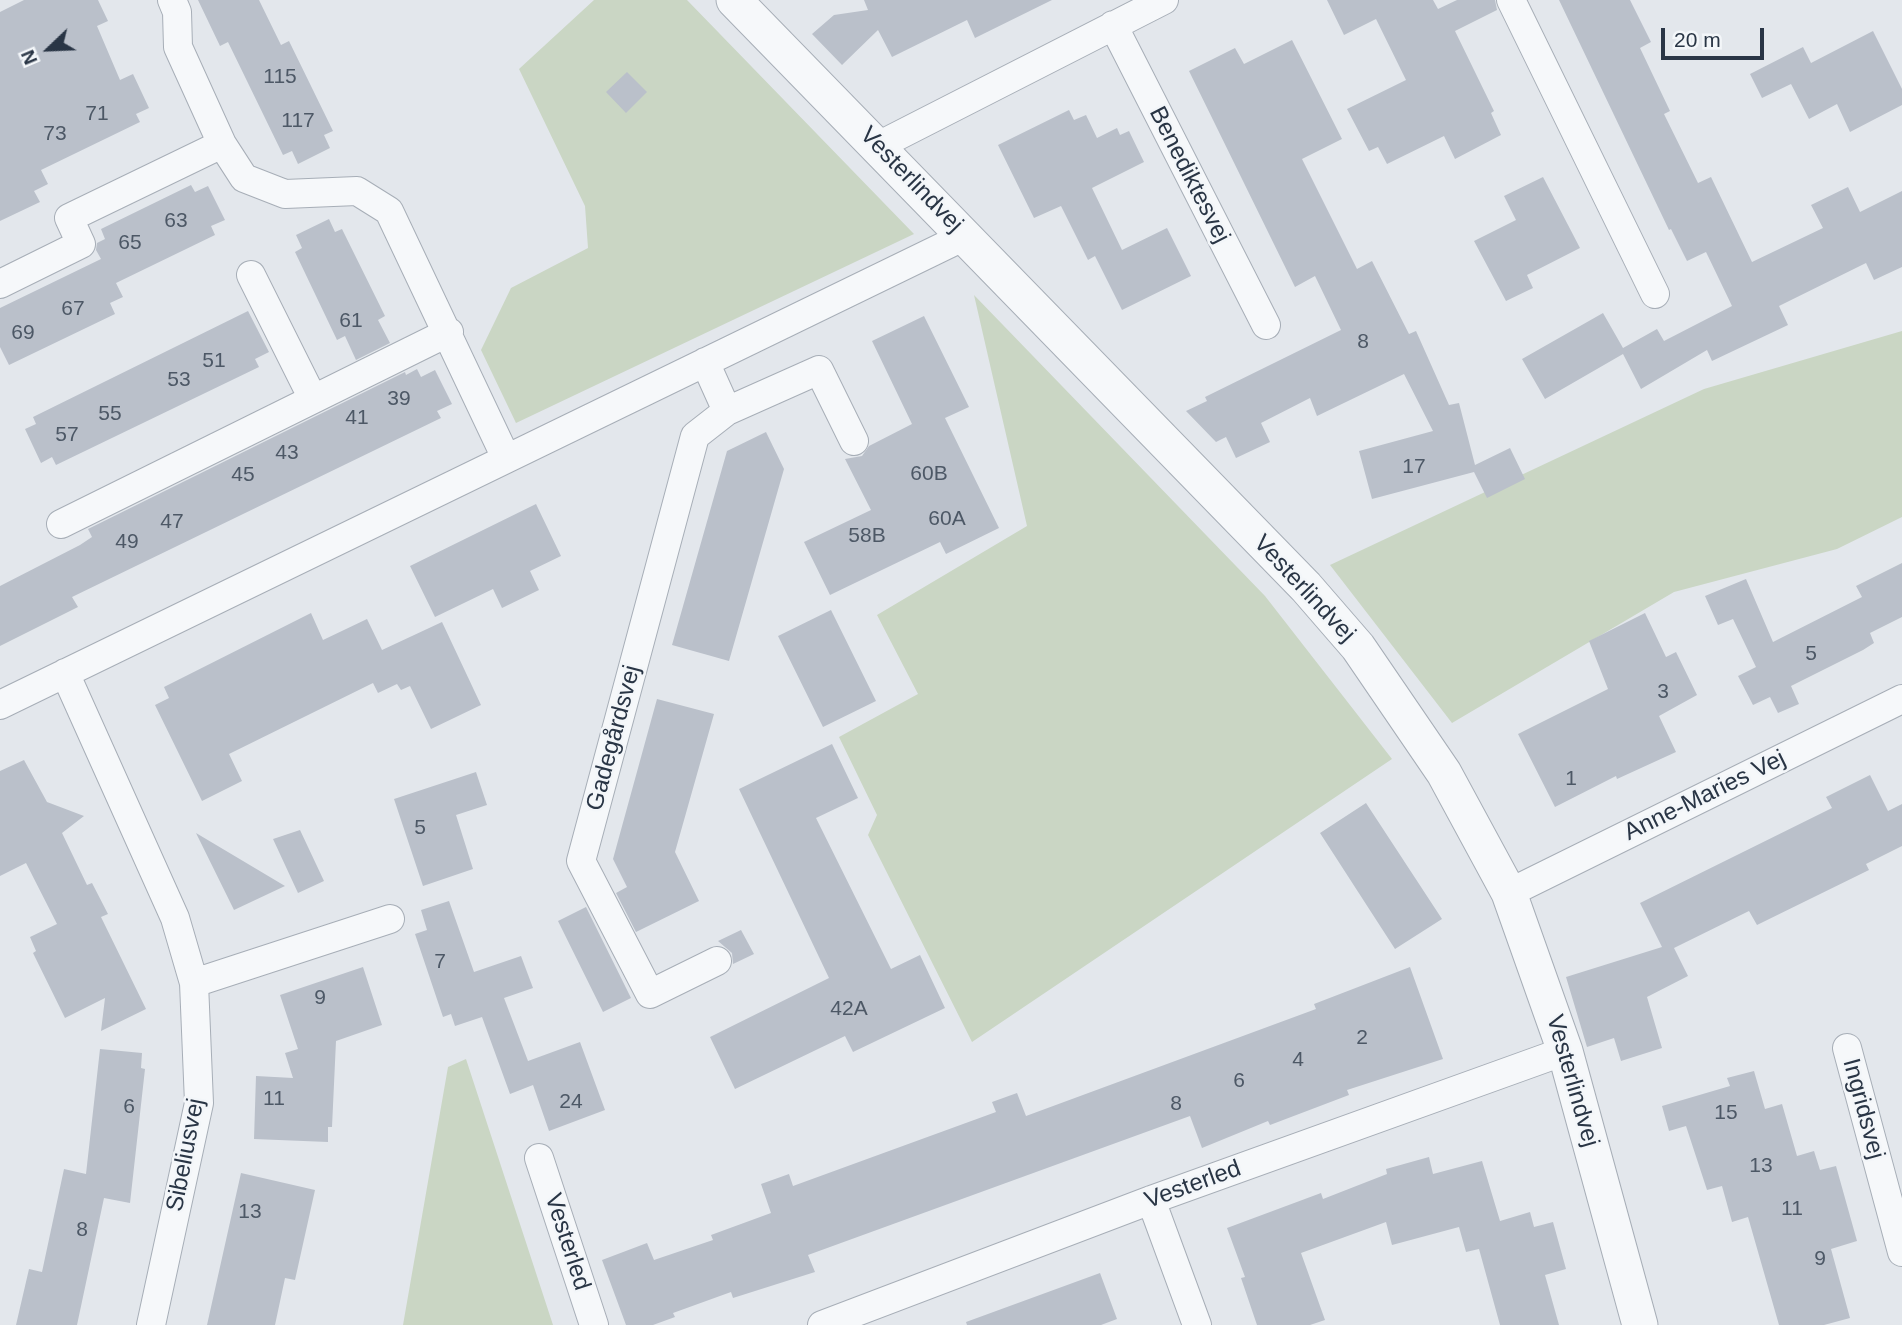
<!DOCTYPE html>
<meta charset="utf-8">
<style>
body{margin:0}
#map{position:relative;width:1902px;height:1325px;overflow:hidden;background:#e3e7ec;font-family:Helvetica,sans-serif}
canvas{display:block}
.north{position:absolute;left:14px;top:14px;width:70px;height:70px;-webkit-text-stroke:5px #f3f6f9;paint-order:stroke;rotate:247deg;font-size:19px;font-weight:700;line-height:28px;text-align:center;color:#293545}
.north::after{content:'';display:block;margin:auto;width:24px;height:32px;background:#293545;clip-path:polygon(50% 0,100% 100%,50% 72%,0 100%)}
.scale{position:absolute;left:1661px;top:28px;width:103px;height:32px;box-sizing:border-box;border:4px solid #293545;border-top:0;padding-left:9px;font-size:21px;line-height:24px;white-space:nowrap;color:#293545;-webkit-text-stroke:5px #f3f6f9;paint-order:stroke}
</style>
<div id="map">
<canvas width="1902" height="1325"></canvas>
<div class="north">N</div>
<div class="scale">20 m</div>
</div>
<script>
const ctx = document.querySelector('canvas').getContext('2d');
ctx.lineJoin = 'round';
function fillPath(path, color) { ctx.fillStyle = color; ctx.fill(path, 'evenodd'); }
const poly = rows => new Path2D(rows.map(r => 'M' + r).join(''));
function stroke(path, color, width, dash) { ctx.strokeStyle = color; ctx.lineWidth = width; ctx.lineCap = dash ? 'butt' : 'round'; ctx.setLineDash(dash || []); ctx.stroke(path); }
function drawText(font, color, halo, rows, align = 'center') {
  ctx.font = font + ' Helvetica,sans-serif'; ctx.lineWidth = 5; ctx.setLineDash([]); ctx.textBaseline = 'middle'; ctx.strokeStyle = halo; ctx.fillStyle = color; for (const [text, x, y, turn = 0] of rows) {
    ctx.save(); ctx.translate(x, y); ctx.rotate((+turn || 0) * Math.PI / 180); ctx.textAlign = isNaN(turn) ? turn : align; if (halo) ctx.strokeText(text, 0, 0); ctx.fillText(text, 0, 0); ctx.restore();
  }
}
fillPath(poly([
 [594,0,687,0,914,234,516,423,481,350,511,288,588,248,585,206,519,69],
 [974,295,1265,596,1392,759,972,1042,868,835,877,815,839,737,918,694,877,615,1027,526],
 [1902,331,1902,517,1837,549,1674,592,1452,723,1330,565,1704,389],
 [466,1059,553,1325,403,1325,448,1067]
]), '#cad6c4');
fillPath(poly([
 [24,0,98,0,108,21,97,26,120,80,133,74,149,108,136,114,140,122,41,170,48,184,34,191,40,202,0,221,0,12],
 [198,0,259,0,281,45,289,41,333,131,324,135,330,148,298,164,292,151,283,155,228,42,220,46],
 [864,0,1052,0,975,38,967,20,892,57,878,30,842,65,812,34,834,15,868,10],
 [1327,0,1433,0,1438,9,1457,0,1495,0,1497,10,1455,31,1494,111,1491,113,1501,135,1455,159,1444,136,1387,164,1378,147,1369,151,1347,109,1406,80,1376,19,1344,35],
 [1559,0,1630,0,1651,42,1640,48,1670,111,1664,114,1698,183,1711,177,1752,262,1823,228,1811,205,1848,187,1860,212,1902,191,1902,267,1874,280,1866,263,1779,306,1788,325,1712,361,1707,350,1641,389,1623,354,1545,399,1522,359,1603,313,1623,348,1657,329,1664,341,1732,306,1706,252,1687,261,1671,229,1669,230],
 [1873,31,1902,89,1902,105,1850,132,1837,104,1809,119,1791,84,1762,98,1750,74,1803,47,1811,63],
 [1292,40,1342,139,1302,159,1357,269,1372,261,1409,334,1416,331,1449,405,1459,403,1475,465,1510,448,1525,479,1487,498,1474,472,1372,499,1359,451,1433,431,1404,374,1317,416,1310,398,1261,423,1270,442,1236,458,1226,437,1216,442,1186,411,1207,401,1205,397,1341,330,1315,276,1295,287,1189,71,1235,48,1244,64],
 [627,72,647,92,626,113,606,92],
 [1069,110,1074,120,1086,115,1097,138,1117,128,1120,135,1129,131,1144,162,1092,188,1122,250,1167,228,1191,276,1122,310,1095,256,1088,260,1061,206,1034,218,998,145],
 [1543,177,1580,248,1527,275,1533,288,1506,301,1474,241,1516,220,1504,196],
 [191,185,195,192,208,186,225,220,211,226,215,235,116,283,123,297,110,303,115,314,9,365,0,347,0,308,101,259,96,250,97,243,105,239,101,229],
 [329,219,335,232,342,229,385,316,378,320,390,343,356,360,345,336,337,340,295,252,302,248,296,235],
 [248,311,269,352,255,359,259,367,56,465,52,457,41,463,25,429,36,424,33,417],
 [924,316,969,407,945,418,999,528,946,554,940,542,830,595,804,542,871,510,845,459,862,456,869,446,912,424,872,341],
 [417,369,421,377,435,370,452,404,437,411,441,418,72,597,78,607,0,646,0,586,80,545,92,537,88,529,405,372,406,375],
 [766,432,784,469,729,661,672,645,727,451],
 [536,504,561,556,530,571,539,590,502,608,493,589,435,617,410,566],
 [1902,563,1902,617,1870,633,1874,643,1863,650,1791,686,1799,704,1778,713,1770,697,1753,705,1738,676,1756,667,1733,619,1718,625,1705,596,1746,579,1773,642,1862,597,1856,586],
 [831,610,876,701,823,727,778,636],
 [311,613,323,640,367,619,382,650,442,622,481,705,431,729,410,686,401,690,397,684,378,693,373,683,229,754,242,781,202,801,155,705,169,698,164,687],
 [1645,613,1666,657,1676,652,1697,695,1659,716,1676,752,1617,779,1616,776,1555,807,1518,734,1608,689,1589,641],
 [657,699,714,714,675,852,699,901,636,932,616,893,627,887,613,859],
 [832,744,858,798,816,818,891,969,920,955,945,1008,853,1052,845,1036,735,1089,710,1037,829,978,739,789],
 [24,760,47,802,84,816,62,833,87,885,92,883,108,914,101,917,146,1009,101,1031,105,998,65,1018,33,953,36,951,30,937,57,924,26,863,0,876,0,771],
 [476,772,487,805,456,815,473,869,423,886,394,799],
 [1870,775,1888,811,1902,804,1902,846,1866,864,1869,870,1757,925,1749,911,1674,948,1688,976,1647,997,1662,1048,1621,1061,1614,1038,1587,1047,1566,977,1662,947,1640,903,1832,808,1826,797],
 [1366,803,1442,919,1395,949,1320,833],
 [300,830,324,881,298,893,273,839],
 [196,833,285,886,234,910],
 [449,901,474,972,521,956,533,988,504,998,528,1061,580,1042,605,1110,549,1131,533,1085,510,1094,482,1017,455,1026,451,1014,443,1017,415,934,427,930,421,910],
 [586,907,631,998,603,1012,558,921],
 [741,930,754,954,733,964,732,953,718,941],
 [363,967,382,1025,336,1041,332,1127,328,1127,328,1142,254,1139,256,1076,293,1078,285,1053,298,1049,280,995],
 [1410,967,1443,1059,1347,1090,1349,1095,1270,1125,1268,1121,1202,1148,1190,1116,808,1255,815,1272,733,1298,731,1292,673,1313,675,1317,653,1325,626,1325,602,1260,647,1243,654,1260,713,1240,711,1235,771,1213,761,1184,789,1174,793,1186,996,1112,992,1102,1017,1093,1026,1116,1316,1009,1314,1004],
 [100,1049,142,1053,141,1068,145,1069,130,1203,104,1198,77,1325,16,1325,29,1269,42,1272,64,1169,86,1174],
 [1754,1071,1765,1109,1782,1104,1797,1156,1814,1151,1820,1170,1836,1166,1857,1241,1831,1249,1850,1318,1824,1325,1779,1325,1748,1217,1732,1222,1722,1186,1707,1190,1686,1126,1669,1131,1662,1106,1730,1086,1727,1078],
 [1429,1157,1433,1174,1482,1161,1500,1221,1530,1212,1534,1227,1553,1222,1566,1269,1545,1275,1559,1325,1500,1325,1479,1249,1466,1252,1459,1227,1392,1245,1386,1222,1301,1253,1325,1320,1310,1325,1257,1325,1241,1278,1245,1277,1227,1228,1321,1193,1323,1199,1387,1174,1386,1169],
 [241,1173,315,1190,295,1280,285,1278,275,1325,207,1325],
 [1100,1273,1117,1319,1101,1325,967,1325,966,1322]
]), '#bac0ca');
const minor = poly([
 [172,0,177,12,178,47,222,144,244,178,285,194,357,191,389,211,506,458],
 [1511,0,1655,294],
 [1113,25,1266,325],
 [878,146,1164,0],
 [251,275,313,399],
 [0,284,81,244,69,218,222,144],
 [705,362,727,411],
 [61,524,449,332],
 [65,673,175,918,194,983,199,1103,151,1325],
 [0,705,965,236],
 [1509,893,1902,699],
 [717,961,650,994,581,861,695,436,727,411,819,370,854,441],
 [194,983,390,919],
 [1847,1048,1902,1252],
 [539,1158,594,1325],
 [1151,1200,1197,1325],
 [822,1325,1151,1200,1565,1051]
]);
const tertiary = poly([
 [734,0,1306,587,1358,647,1444,773,1509,893,1565,1051,1640,1325]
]);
stroke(minor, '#a7aeb7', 30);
stroke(tertiary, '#a7aeb7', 37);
stroke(minor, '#f6f8fa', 28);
stroke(tertiary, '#f6f8fa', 35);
drawText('21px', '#4d5866', null, [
 ["115",280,77],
 ["71",97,114],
 ["117",298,121],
 ["73",55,134],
 ["63",176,221],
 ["65",130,243],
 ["67",73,309],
 ["61",351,321],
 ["69",23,333],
 ["8",1363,342],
 ["51",214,361],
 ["53",179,380],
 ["39",399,399],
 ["55",110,414],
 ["41",357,418],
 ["57",67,435],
 ["43",287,453],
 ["17",1414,467],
 ["60B",929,474],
 ["45",243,475],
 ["60A",947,519],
 ["47",172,522],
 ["58B",867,536],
 ["49",127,542],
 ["5",1811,654],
 ["3",1663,692],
 ["1",1571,779],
 ["5",420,828],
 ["7",440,962],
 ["9",320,998],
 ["42A",849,1009],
 ["2",1362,1038],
 ["4",1298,1060],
 ["6",1239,1081],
 ["11",274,1099],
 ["24",571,1102],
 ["8",1176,1104],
 ["6",129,1107],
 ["15",1726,1113],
 ["13",1761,1166],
 ["11",1792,1209],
 ["13",250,1212],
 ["8",82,1230],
 ["9",1820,1259]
]);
drawText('24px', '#293545', '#f3f6f9', [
 ["Benediktesvej",1189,175,63],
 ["Vesterlindvej",911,180,46],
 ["Vesterlindvej",1304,589,47],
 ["Gadegårdsvej",614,738,-75],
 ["Anne-Maries Vej",1705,796,-26],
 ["Vesterlindvej",1572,1081,74],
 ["Ingridsvej",1863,1109,75],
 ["Sibeliusvej",186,1155,-79],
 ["Vesterled",1193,1185,-20],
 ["Vesterled",567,1242,72]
]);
</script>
